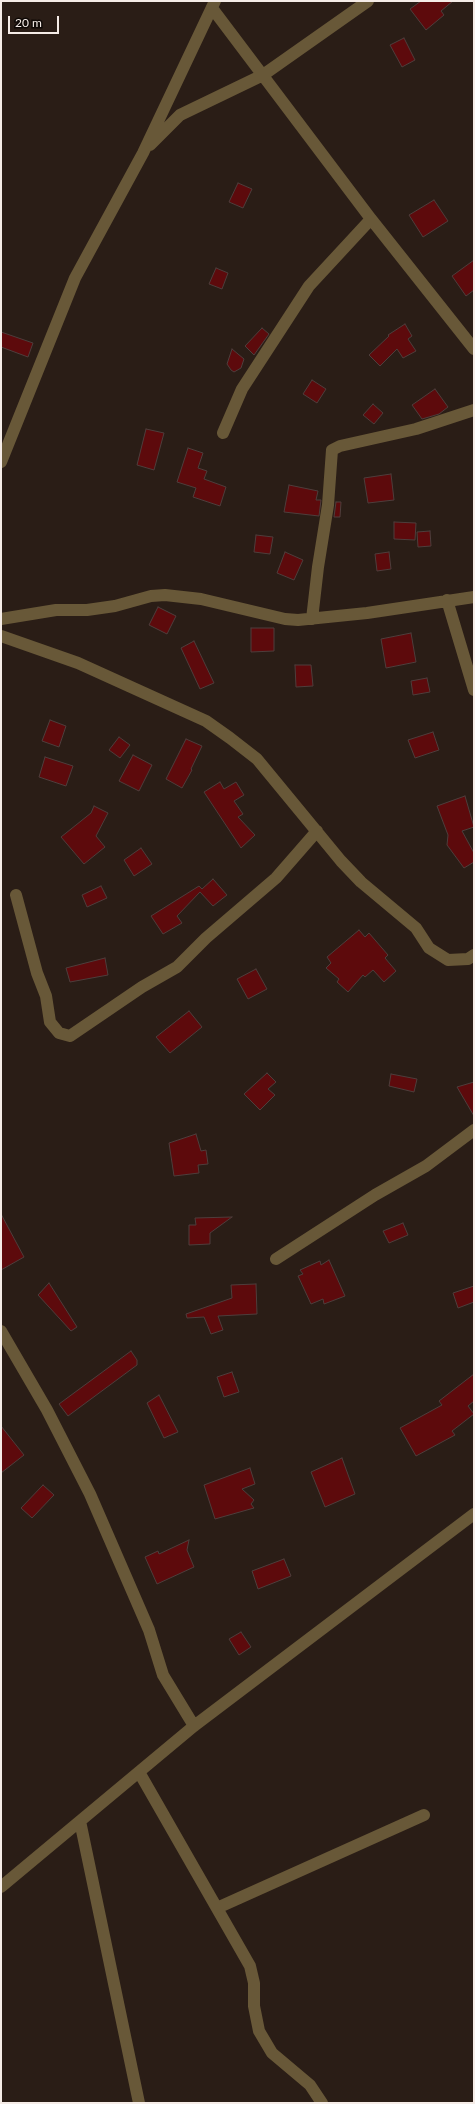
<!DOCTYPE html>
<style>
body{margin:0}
#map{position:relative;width:475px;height:2104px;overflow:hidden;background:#2a1d16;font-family:Lato,sans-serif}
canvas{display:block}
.frame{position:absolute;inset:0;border:2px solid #f5ece7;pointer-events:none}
.scale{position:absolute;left:8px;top:16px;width:51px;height:18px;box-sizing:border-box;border:2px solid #f5ece7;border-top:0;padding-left:5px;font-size:12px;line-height:14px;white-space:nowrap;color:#f5ece7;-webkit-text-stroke:3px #0f0906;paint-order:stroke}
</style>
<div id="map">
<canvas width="475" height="2104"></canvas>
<div class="frame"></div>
<div class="scale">20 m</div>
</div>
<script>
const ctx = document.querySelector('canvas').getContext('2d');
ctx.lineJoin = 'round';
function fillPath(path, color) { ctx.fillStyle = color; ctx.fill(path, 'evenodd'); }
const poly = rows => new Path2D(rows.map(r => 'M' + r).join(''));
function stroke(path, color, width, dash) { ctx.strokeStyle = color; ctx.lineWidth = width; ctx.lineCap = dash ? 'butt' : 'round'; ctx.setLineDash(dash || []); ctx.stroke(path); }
const building = poly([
 [421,1,453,1,441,11,444,15,426,30,410,9,421,1],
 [404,38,415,60,402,67,390,45,404,38],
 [238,183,252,189,243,208,229,202,238,183],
 [434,200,448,221,423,237,409,215,434,200],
 [474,260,474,290,466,296,452,276,474,260],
 [216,268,228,273,222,289,209,284,216,268],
 [405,324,412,336,408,339,416,351,403,358,397,349,380,366,369,355,389,336,388,335,405,324],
 [262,328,269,334,254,355,245,346,262,328],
 [1,332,33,343,28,357,1,347,1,332],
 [232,349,244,359,241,368,234,372,231,370,227,364,232,349],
 [312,380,326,389,317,403,303,394,312,380],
 [435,389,448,407,439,414,422,419,412,405,435,389],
 [373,404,383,413,374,424,363,415,373,404],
 [146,429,164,433,154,470,137,465,146,429],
 [188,448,203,453,198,468,207,471,204,479,226,487,220,506,193,497,196,488,177,482,188,448],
 [391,474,394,500,368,503,364,478,391,474],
 [289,485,318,491,316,500,321,500,319,516,284,512,289,485],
 [336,502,341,502,340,517,334,517,336,502],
 [394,522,416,523,415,540,394,539,394,522],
 [430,531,431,546,418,547,417,532,430,531],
 [256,535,273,537,270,554,254,552,256,535],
 [285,552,303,560,294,580,277,573,285,552],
 [389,552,391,569,377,571,375,554,389,552],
 [158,607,176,616,167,634,149,625,158,607],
 [251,628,274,628,274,651,251,652,251,628],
 [411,633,416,662,386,668,381,639,411,633],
 [194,641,214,683,200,689,181,648,194,641],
 [295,665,311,665,313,686,296,687,295,665],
 [427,678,430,692,413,695,411,681,427,678],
 [50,720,66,726,59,747,42,741,50,720],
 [433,732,439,750,415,758,408,740,433,732],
 [119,737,130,745,120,758,109,750,119,737],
 [186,739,202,746,191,769,192,770,182,788,166,779,186,739],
 [133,755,152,765,139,791,119,781,133,755],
 [45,757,73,766,66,786,39,777,45,757],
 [220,782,224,789,236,782,244,795,234,801,243,814,238,817,255,835,241,848,204,792,220,782],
 [465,796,474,827,462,831,474,853,474,862,464,868,447,845,448,835,437,806,465,796],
 [94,806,108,813,96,836,105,847,84,864,61,837,91,813,94,806],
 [141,848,152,864,134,876,124,860,141,848],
 [213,879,227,895,213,906,200,892,177,916,182,923,163,934,151,916,199,886,202,889,213,879],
 [101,886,107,898,87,907,82,895,101,886],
 [359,930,365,937,369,933,388,955,385,958,396,971,384,982,373,970,365,977,363,975,348,992,337,982,339,979,326,968,331,963,327,957,359,930],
 [105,958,108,975,70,982,66,968,105,958],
 [256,969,267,989,248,999,237,979,256,969],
 [189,1011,202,1027,170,1053,156,1037,189,1011],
 [267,1073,276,1082,268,1089,275,1095,260,1110,244,1094,267,1073],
 [391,1074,417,1079,414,1092,389,1086,391,1074],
 [474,1082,474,1116,457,1087,474,1082],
 [196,1134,201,1151,206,1150,208,1164,198,1165,199,1173,174,1176,169,1143,196,1134],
 [1,1214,24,1257,1,1270,1,1214],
 [232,1217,210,1233,210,1244,189,1245,189,1225,196,1225,195,1218,232,1217],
 [403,1223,408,1235,389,1243,383,1231,403,1223],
 [329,1260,345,1296,324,1304,323,1299,311,1304,298,1276,303,1274,300,1270,320,1261,321,1265,329,1260],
 [49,1283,77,1327,71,1331,38,1295,49,1283],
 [256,1284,257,1314,218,1316,223,1330,211,1334,204,1317,187,1318,186,1314,232,1298,231,1285,256,1284],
 [474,1286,474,1302,458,1308,453,1293,474,1286],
 [131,1351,137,1360,137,1365,68,1416,59,1404,131,1351],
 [232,1372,239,1392,224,1397,217,1377,232,1372],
 [474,1374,474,1401,468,1406,474,1414,452,1431,455,1435,416,1456,400,1428,442,1405,439,1401,474,1374],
 [159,1395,178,1432,164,1438,147,1403,159,1395],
 [1,1426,24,1455,1,1473,1,1426],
 [342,1458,355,1494,325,1507,311,1472,342,1458],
 [250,1468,255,1484,242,1489,254,1500,251,1504,254,1508,215,1519,204,1485,250,1468],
 [43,1485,54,1495,32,1518,21,1508,43,1485],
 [189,1540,187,1550,194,1567,157,1584,145,1557,158,1551,159,1554,189,1540],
 [284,1559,291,1576,258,1589,252,1571,284,1559],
 [241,1632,251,1647,239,1655,229,1639,241,1632]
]);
fillPath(building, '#5d0a0c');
stroke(building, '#4e3e3c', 1);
stroke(poly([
 [212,8,371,219,474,349],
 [150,145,180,115,263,75,368,1],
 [223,433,242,389,309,286,371,219],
 [1,462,75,278,143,153,215,1],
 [447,600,474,690],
 [1,619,56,610,87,610,115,606,151,596,165,595,201,599,285,619,298,620,367,613,474,597],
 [312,619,318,567,328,505,332,450,340,446,416,429,474,410],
 [1,636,78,663,206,721,230,738,257,759,341,861,361,882,416,928,429,948,448,960,468,959,474,955],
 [16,895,37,973,46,996,50,1022,59,1033,70,1036,142,987,177,967,206,938,276,878,317,831],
 [276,1259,375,1195,426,1166,474,1130],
 [1,1331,47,1410,90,1494,149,1630,163,1675,194,1726],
 [139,1772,250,1966,254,1983,254,2006,259,2031,272,2053,310,2085,322,2103],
 [80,1821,139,2103],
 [1,1887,194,1726,474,1514],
 [217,1908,424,1815]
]), '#685838', 12);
</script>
